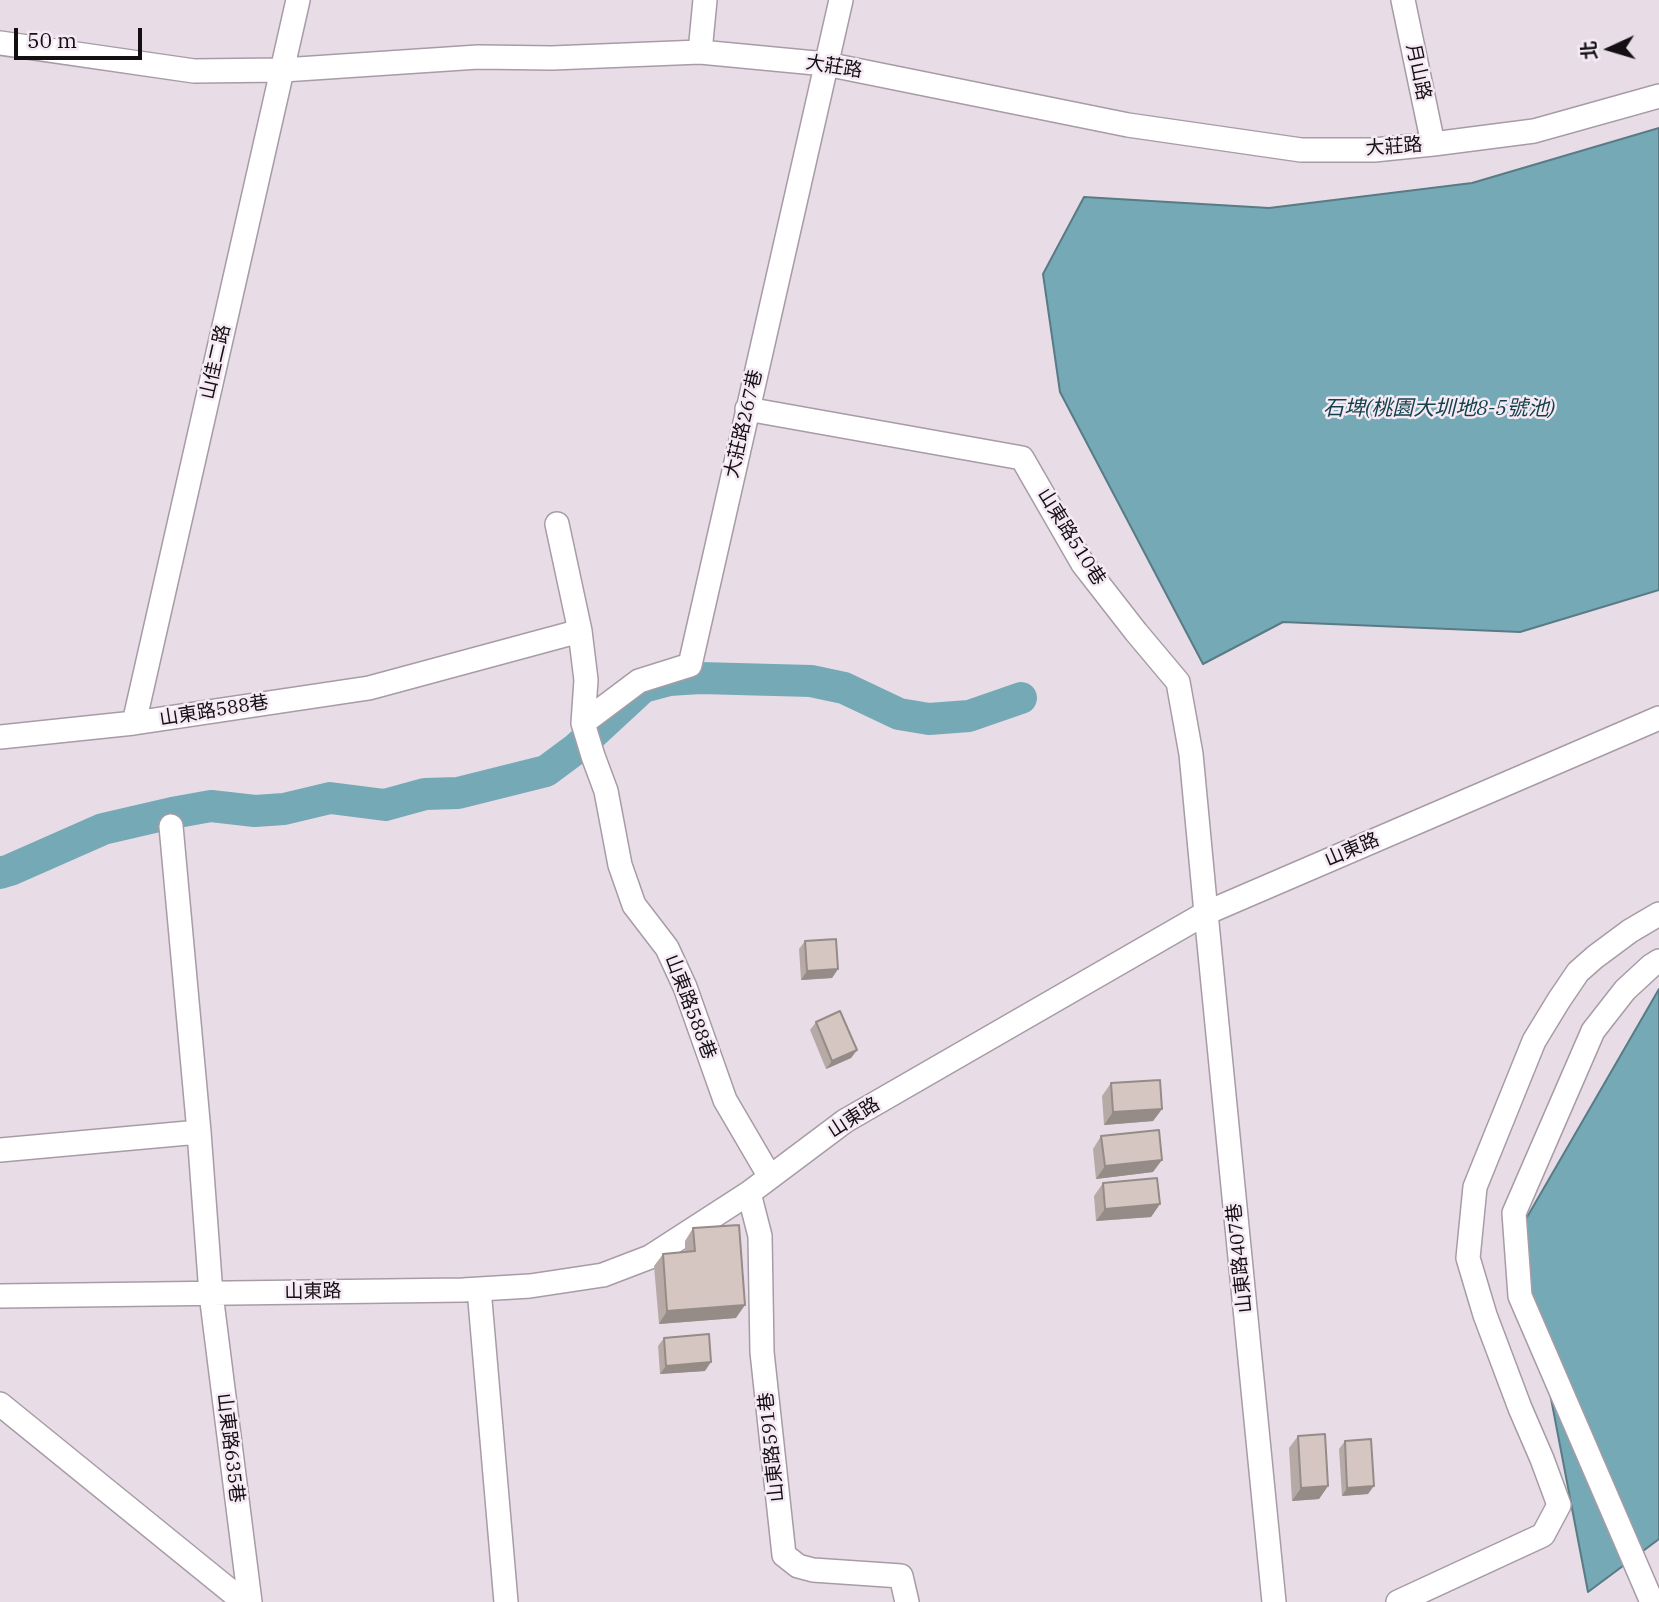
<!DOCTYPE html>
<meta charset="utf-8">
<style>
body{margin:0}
#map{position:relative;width:1659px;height:1602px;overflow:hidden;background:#e8dde7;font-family:"IBM Plex Serif","Noto Sans TC",serif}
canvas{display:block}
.north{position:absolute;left:1575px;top:14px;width:70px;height:70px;-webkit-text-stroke:5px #f5eaf4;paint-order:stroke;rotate:266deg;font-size:19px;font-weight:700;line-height:28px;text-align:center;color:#130f12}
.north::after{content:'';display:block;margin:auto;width:24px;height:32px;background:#130f12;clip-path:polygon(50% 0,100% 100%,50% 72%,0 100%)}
.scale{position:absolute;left:14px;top:28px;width:128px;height:32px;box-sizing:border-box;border:4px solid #130f12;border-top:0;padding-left:9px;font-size:21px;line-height:24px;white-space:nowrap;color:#130f12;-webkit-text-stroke:5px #f5eaf4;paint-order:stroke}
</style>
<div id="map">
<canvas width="1659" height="1602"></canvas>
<div class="north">北</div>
<div class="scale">50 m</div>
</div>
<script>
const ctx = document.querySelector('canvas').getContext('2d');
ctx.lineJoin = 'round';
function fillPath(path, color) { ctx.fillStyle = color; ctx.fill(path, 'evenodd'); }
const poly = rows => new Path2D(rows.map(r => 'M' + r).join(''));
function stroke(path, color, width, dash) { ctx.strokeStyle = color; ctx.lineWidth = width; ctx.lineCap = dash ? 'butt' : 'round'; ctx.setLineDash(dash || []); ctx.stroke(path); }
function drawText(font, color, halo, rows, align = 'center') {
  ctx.font = font + ' "IBM Plex Serif","Noto Sans TC",serif'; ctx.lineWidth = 5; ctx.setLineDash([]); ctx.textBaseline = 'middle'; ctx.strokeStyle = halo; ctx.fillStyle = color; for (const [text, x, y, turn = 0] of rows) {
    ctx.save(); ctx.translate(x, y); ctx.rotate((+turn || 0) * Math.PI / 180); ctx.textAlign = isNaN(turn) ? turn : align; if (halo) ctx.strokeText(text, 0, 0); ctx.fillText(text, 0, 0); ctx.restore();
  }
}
const water = poly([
 [1659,128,1659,590,1520,632,1283,622,1203,664,1060,392,1043,274,1084,197,1269,208,1472,183,1659,128],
 [1659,989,1659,1539,1588,1592,1519,1231,1659,989]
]);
fillPath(water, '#75a9b6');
stroke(water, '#587b85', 2);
stroke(poly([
 [0,873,10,870,103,829,172,813,211,806,255,811,284,809,330,798,385,805,425,794,458,793,546,771,577,748,643,687,669,680,700,678,811,681,844,688,899,714,929,719,969,716,1021,698]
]), '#75a9b6', 32);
const minor = poly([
 [1403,0,1433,144],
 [0,43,194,71,283,70,478,57,552,58,700,52,826,64,1128,125,1301,150,1374,150,1433,144,1534,131,1659,96],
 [700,52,705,0],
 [747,409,1022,458,1083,564,1136,632,1178,682,1191,754,1206,913,1274,1602],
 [557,524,580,631,586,680,583,723,593,756,606,791,620,865,634,905,667,948,685,987,725,1100,770,1177],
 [134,723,298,0],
 [583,723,639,681,690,665,841,0],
 [0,737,134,723,369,688,580,631],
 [171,826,199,1132,211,1294,250,1602],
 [0,1150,199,1132],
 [749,1193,760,1236,762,1352,784,1555,798,1566,813,1570,901,1576,907,1602],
 [479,1289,506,1602],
 [0,1296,463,1290,530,1286,603,1275,650,1257,749,1193,845,1121,1206,913,1659,718],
 [0,1404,244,1602],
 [1398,1602,1543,1535,1559,1505,1542,1459,1520,1408,1485,1315,1468,1258,1475,1187,1534,1041,1559,1000,1578,972,1595,957,1630,931,1659,914],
 [1652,1602,1520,1296,1514,1213,1593,1031,1625,990,1651,966,1659,961]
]);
stroke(minor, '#a79ca6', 26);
stroke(minor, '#fff', 23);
fillPath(poly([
 [805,941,838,969,832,978,801,980,799,949],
 [816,1022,857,1050,851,1058,826,1069,810,1030],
 [1111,1083,1162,1109,1153,1121,1104,1125,1102,1096],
 [1101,1136,1153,1172,1096,1179,1093,1149],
 [1103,1183,1160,1204,1151,1217,1096,1221,1094,1196],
 [693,1228,736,1318,659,1324,654,1266,663,1254,685,1252,685,1241],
 [664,1338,705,1371,660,1374,658,1346],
 [1298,1436,1328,1486,1319,1499,1292,1501,1289,1448],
 [1345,1441,1368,1494,1342,1496,1339,1449]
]), '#b7aaa6');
fillPath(poly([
 [838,969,832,978,801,980,807,971],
 [857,1050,851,1058,826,1069,832,1061],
 [1162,1109,1153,1121,1104,1125,1113,1112],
 [1162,1160,1153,1172,1096,1179,1105,1166],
 [1160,1204,1151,1217,1096,1221,1105,1209],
 [745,1305,736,1318,659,1324,667,1311],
 [711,1362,705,1371,660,1374,666,1366],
 [1328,1486,1319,1499,1292,1501,1301,1488],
 [1374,1486,1368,1494,1342,1496,1347,1488]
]), '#958b87');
const building = poly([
 [836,939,838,969,807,971,805,941,836,939],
 [840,1011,857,1050,832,1061,816,1022,840,1011],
 [1160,1080,1162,1109,1113,1112,1111,1083,1160,1080],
 [1159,1130,1162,1160,1105,1166,1101,1136,1159,1130],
 [1157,1178,1160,1204,1105,1209,1103,1183,1157,1178],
 [739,1225,745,1305,667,1311,663,1254,695,1251,693,1228,739,1225],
 [709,1334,711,1362,666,1366,664,1338,709,1334],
 [1325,1434,1328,1486,1301,1488,1298,1436,1325,1434],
 [1371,1439,1374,1486,1347,1488,1345,1441,1371,1439]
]);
fillPath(building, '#d5c6c1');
stroke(building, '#958b87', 2);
drawText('19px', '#130f12', '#f5eaf4', [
 ["大莊路",834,67,9],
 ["月山路",1418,72,78],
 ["大莊路",1394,147,-4],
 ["山佳二路",216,362,-77],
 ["大莊路267巷",744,424,-77],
 ["山東路510巷",1071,537,58],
 ["山東路588巷",214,711,-9],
 ["山東路",1352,850,-23],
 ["山東路588巷",690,1007,69],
 ["山東路",854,1118,-33],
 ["山東路407巷",1240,1258,-96],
 ["山東路",313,1292,-1],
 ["山東路591巷",772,1447,-96],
 ["山東路635巷",230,1448,83]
]);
drawText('italic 21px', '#12414c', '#f5eaf4', [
 ["石埤(桃園大圳地8-5號池)",1439,409]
]);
</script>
